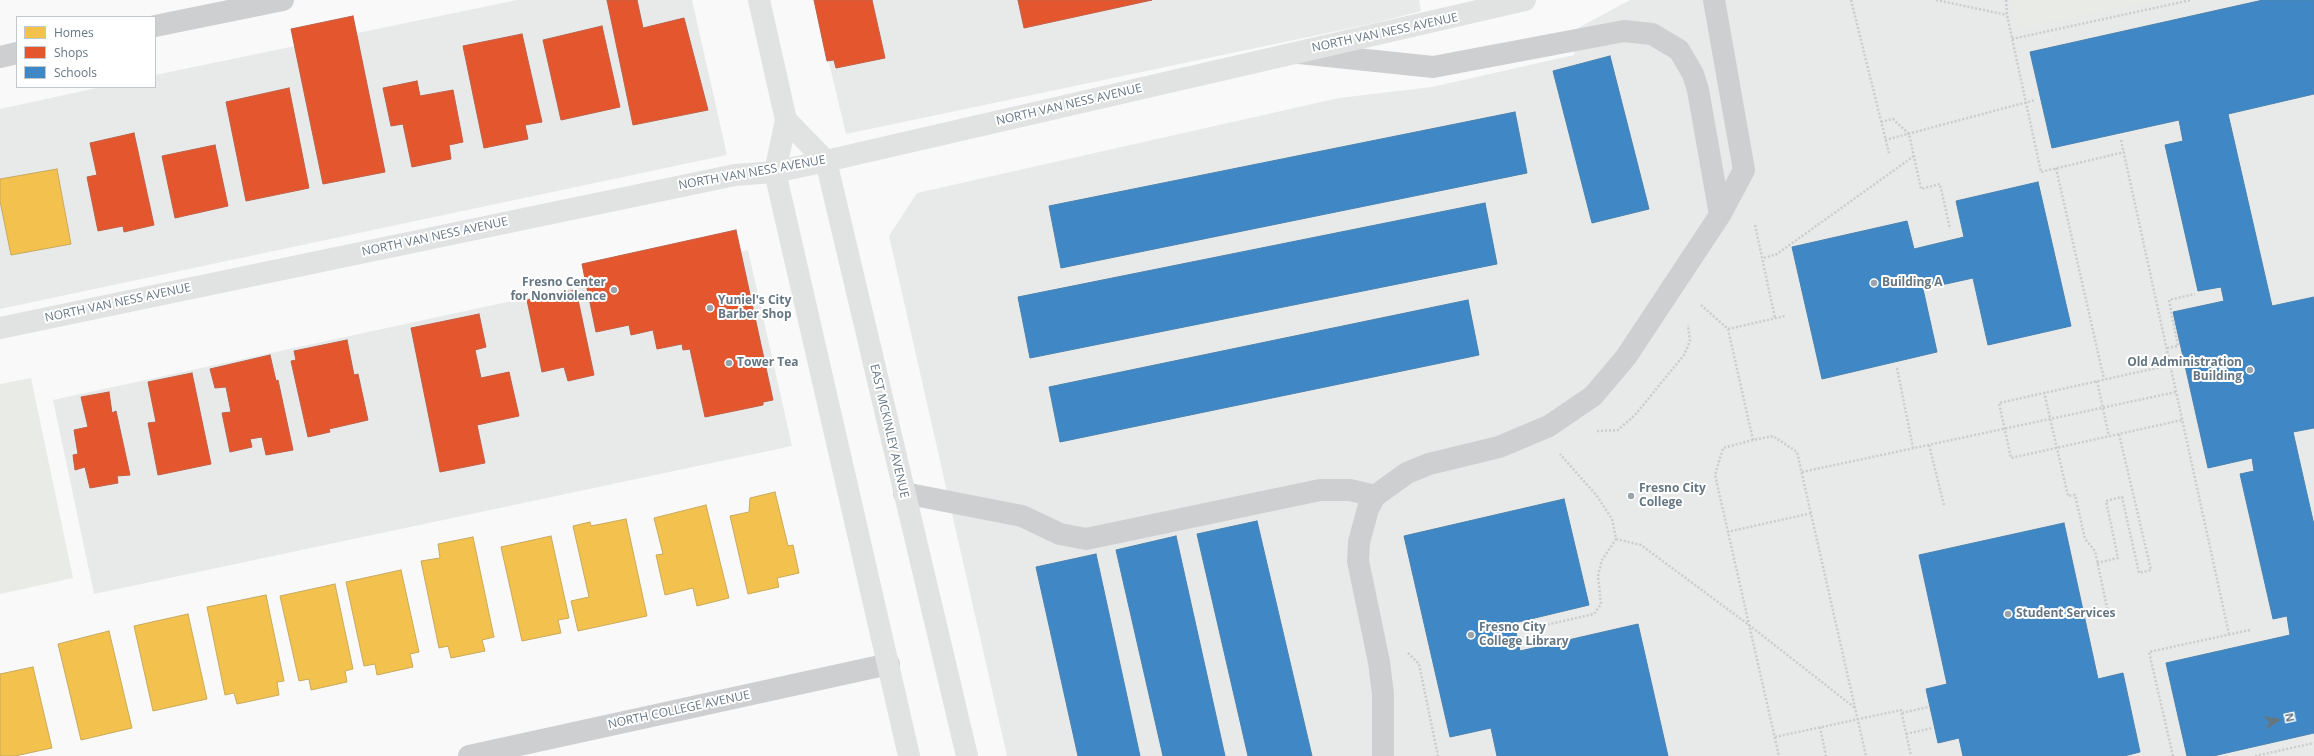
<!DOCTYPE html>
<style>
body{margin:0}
#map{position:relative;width:2314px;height:756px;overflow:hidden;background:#f9f9f9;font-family:"Open Sans",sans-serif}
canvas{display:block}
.legend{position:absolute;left:16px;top:16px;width:140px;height:72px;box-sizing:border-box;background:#fff;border:1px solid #c1c8cd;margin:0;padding:5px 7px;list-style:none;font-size:12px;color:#657683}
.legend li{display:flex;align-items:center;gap:8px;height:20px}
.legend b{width:20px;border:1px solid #c1c8cd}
.north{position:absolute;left:2258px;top:700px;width:40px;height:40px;-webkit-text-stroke:3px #fff;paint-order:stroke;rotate:78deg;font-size:11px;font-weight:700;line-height:16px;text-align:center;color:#657683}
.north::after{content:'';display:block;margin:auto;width:14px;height:18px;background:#657683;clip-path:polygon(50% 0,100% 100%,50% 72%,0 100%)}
</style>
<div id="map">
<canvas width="2314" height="756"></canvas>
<ul class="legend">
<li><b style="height:11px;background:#f2c14e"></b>Homes</li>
<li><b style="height:11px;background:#e4572e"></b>Shops</li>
<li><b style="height:11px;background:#3f88c5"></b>Schools</li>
</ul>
<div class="north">N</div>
</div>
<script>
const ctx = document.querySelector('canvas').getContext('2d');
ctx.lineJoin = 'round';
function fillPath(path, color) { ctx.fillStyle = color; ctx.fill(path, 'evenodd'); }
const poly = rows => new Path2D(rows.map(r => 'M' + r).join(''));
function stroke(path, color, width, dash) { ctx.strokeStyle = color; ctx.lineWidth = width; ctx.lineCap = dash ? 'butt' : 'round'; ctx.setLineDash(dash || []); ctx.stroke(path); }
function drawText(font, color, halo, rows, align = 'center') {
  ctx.font = font + ' "Open Sans",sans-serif'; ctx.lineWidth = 4; ctx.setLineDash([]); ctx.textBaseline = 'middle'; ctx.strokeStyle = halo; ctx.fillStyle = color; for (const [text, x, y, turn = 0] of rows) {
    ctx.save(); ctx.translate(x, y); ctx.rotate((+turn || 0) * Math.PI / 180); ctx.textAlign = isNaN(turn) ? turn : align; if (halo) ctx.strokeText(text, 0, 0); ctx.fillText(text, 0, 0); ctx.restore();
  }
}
fillPath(poly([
 [517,0,692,0,727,155,0,309,0,109,101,87,155,87,155,75],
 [814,0,1419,0,1421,11,1375,23,846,134],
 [1630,0,2314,0,2314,756,1007,756,889,236,917,193,1339,98,1432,87,1574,55,1578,28],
 [748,250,792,446,94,594,53,400]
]), '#e8e9e9');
fillPath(poly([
 [2014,0,2158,0,2021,29,2015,16],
 [31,378,73,578,0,594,0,384]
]), '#e8ebe6');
const homes = poly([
 [57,169,71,244,11,255,0,201,0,179,57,169],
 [775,492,788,546,793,545,799,573,777,578,779,587,748,594,730,516,749,512,750,498,775,492],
 [706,505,729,598,697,606,693,588,665,595,656,555,663,554,654,518,706,505],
 [626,519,647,616,578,631,571,601,589,597,573,526,590,522,591,526,626,519],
 [551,536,569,618,558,620,561,633,522,641,501,547,551,536],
 [473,537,494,637,482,640,485,651,451,658,448,646,439,648,421,561,440,558,438,544,473,537],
 [401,570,419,652,410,654,413,667,377,675,375,664,364,666,346,582,401,570],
 [335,584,353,669,345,671,347,682,311,690,309,679,299,681,280,596,335,584],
 [266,595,284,681,277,682,279,695,237,704,234,693,225,695,207,607,266,595],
 [188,614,207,699,153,711,134,626,188,614],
 [109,631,132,728,81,740,58,644,109,631],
 [33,667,52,748,15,756,0,756,0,674,33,667]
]);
fillPath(homes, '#f2c14e');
stroke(homes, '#c8aa5e', 1);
const shops = poly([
 [607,0,637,0,643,28,684,18,708,110,633,125,607,0],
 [814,0,872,0,885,58,836,68,834,60,827,61,814,0],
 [1018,0,1152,0,1024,28,1018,0],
 [353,16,385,172,323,184,291,29,353,16],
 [602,26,620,107,561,120,543,40,602,26],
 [522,34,542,122,525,125,528,139,484,148,463,46,522,34],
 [417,81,420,96,453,90,463,142,449,145,451,159,412,167,403,124,391,126,383,88,417,81],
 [289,88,309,188,246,201,226,102,289,88],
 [134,133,154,225,124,232,123,226,98,231,87,177,97,175,90,143,134,133],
 [215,145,228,206,175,218,162,156,215,145],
 [736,230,773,400,763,402,763,405,705,417,690,349,683,350,682,344,657,349,653,330,631,335,629,325,596,332,582,264,736,230],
 [576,290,594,375,568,381,564,367,542,372,527,300,576,290],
 [479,314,486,347,475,350,481,378,509,372,519,416,477,425,485,463,440,472,411,328,479,314],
 [347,340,354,375,358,374,368,420,329,429,330,432,308,437,291,361,296,360,294,351,347,340],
 [270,355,276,381,278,380,293,450,266,455,262,437,250,439,252,447,230,452,222,413,231,412,226,387,215,388,210,369,270,355],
 [192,373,211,464,158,475,148,423,156,422,148,382,192,373],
 [109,392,112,413,116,411,130,475,117,476,118,483,90,488,85,467,75,470,73,455,78,454,74,430,88,427,81,397,109,392]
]);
fillPath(shops, '#e4572e');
stroke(shops, '#be6048', 1);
const schools = poly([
 [2263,0,2314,0,2314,94,2228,114,2272,306,2314,297,2314,428,2293,432,2314,525,2314,733,2213,756,2187,756,2166,663,2290,635,2287,616,2273,619,2240,474,2254,471,2252,458,2208,468,2173,312,2224,301,2221,287,2198,291,2165,145,2183,141,2179,120,2052,148,2030,52,2263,0],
 [1610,56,1649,209,1592,223,1553,71,1610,56],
 [1515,112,1527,173,1061,268,1049,206,1515,112],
 [2038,182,2071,326,1988,345,1973,278,1923,289,1937,352,1822,379,1792,247,1907,221,1914,249,1964,237,1956,201,2038,182],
 [1485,203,1497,264,1030,358,1018,297,1485,203],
 [1468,300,1479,355,1060,442,1049,387,1468,300],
 [1564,499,1589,605,1514,623,1520,651,1638,624,1668,756,1497,756,1491,728,1450,737,1404,536,1564,499],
 [1257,521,1312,756,1248,756,1197,534,1257,521],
 [2064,523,2098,679,2123,673,2140,752,2124,756,1963,756,1959,738,1938,743,1926,689,1947,684,1919,555,2064,523],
 [1176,536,1225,756,1163,756,1116,550,1176,536],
 [1096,554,1140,756,1078,756,1036,567,1096,554]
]);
fillPath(schools, '#3f88c5');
stroke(schools, '#4a83b1', 1);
stroke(poly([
 [1851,0,1889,153],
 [1936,0,2007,15],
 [2006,0,2007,15,2041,172,2124,152],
 [2012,39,2191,0],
 [1881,122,1893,119,1909,134,1921,189,1940,184,1950,229],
 [1885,140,2035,100],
 [2121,140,2229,634],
 [2056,168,2104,379],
 [1755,225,1775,318],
 [1764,258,1777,254,1914,156],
 [1701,305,1728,329,1753,440,1773,436,1797,452,1866,756],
 [1728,329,1785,316],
 [2167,348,2178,346,2169,300,2195,294],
 [2170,365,1999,403,2011,458,2182,420],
 [1897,368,1913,448],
 [2097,381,2109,436],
 [2044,392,2068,496,2075,495,2085,539,2095,551,2109,617],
 [1597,431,1618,430,1635,415,1684,355,1690,341,1688,325],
 [1753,440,1723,448,1715,475,1779,756],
 [1929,445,1944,505],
 [1802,472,2176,392],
 [1727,532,1812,513],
 [1616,539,1641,545,1749,625,1855,708],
 [2097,563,2118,558,2106,501,2122,497,2139,573,2151,570,2119,434],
 [1532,628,1594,614,1601,604,1598,576,1602,560,1616,539,1612,519,1597,496,1560,454],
 [1408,653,1419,664,1438,756],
 [1902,713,1928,707],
 [1820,727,1826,756],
 [1906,734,1932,728],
 [1775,737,1901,710,1911,756],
 [2173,756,2149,652,2250,630],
 [2255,756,2314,743]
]), '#cbcccd', 2.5, [2, 2]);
stroke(poly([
 [155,26,283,0],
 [1299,53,1433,67,1624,31,1652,34,1679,50,1693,74,1698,90,1720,215],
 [0,57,17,53],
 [904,493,1022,516,1060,534,1086,539,1320,490,1350,490,1375,496],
 [469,756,889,664],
 [1383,756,1383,694,1379,662,1358,561,1359,542,1368,509,1375,496,1407,473,1429,464,1499,447,1549,426,1593,396,1626,357,1720,215,1744,170,1714,0]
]), '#cecfd0', 22);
stroke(poly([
 [759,0,786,120,775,172,909,756],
 [786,120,826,161,967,756],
 [0,328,735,175,775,172,826,161,1525,0]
]), '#e1e2e2', 22);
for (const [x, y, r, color] of [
 [1874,283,4,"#99a4ac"],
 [614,290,4,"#99a4ac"],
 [710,308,4,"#99a4ac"],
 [729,363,4,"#99a4ac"],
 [2250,370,4,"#99a4ac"],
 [1631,496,4,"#99a4ac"],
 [2008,614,4,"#99a4ac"],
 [1471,635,4,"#99a4ac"]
]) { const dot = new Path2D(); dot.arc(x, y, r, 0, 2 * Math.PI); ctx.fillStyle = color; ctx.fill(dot); stroke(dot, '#fff', 1.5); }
drawText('12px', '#657683', '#fff', [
 ["NORTH VAN NESS AVENUE",1385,33,-12],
 ["NORTH VAN NESS AVENUE",1069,105,-13],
 ["NORTH VAN NESS AVENUE",752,173,-10],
 ["NORTH VAN NESS AVENUE",435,237,-12],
 ["NORTH VAN NESS AVENUE",118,303,-12],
 ["EAST MCKINLEY AVENUE",889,431,77],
 ["NORTH COLLEGE AVENUE",679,710,-12]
]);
drawText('bold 12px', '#657683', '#fff', [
 ["Fresno Center",606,283,"right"],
 ["for Nonviolence",606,297,"right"],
 ["Building A",1882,283],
 ["Yuniel's City",718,301],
 ["Barber Shop",718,315],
 ["Tower Tea",737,363],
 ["Old Administration",2242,363,"right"],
 ["Building",2242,377,"right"],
 ["Fresno City",1639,489],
 ["College",1639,503],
 ["Student Services",2016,614],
 ["Fresno City",1479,628],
 ["College Library",1479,642]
], 'left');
</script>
